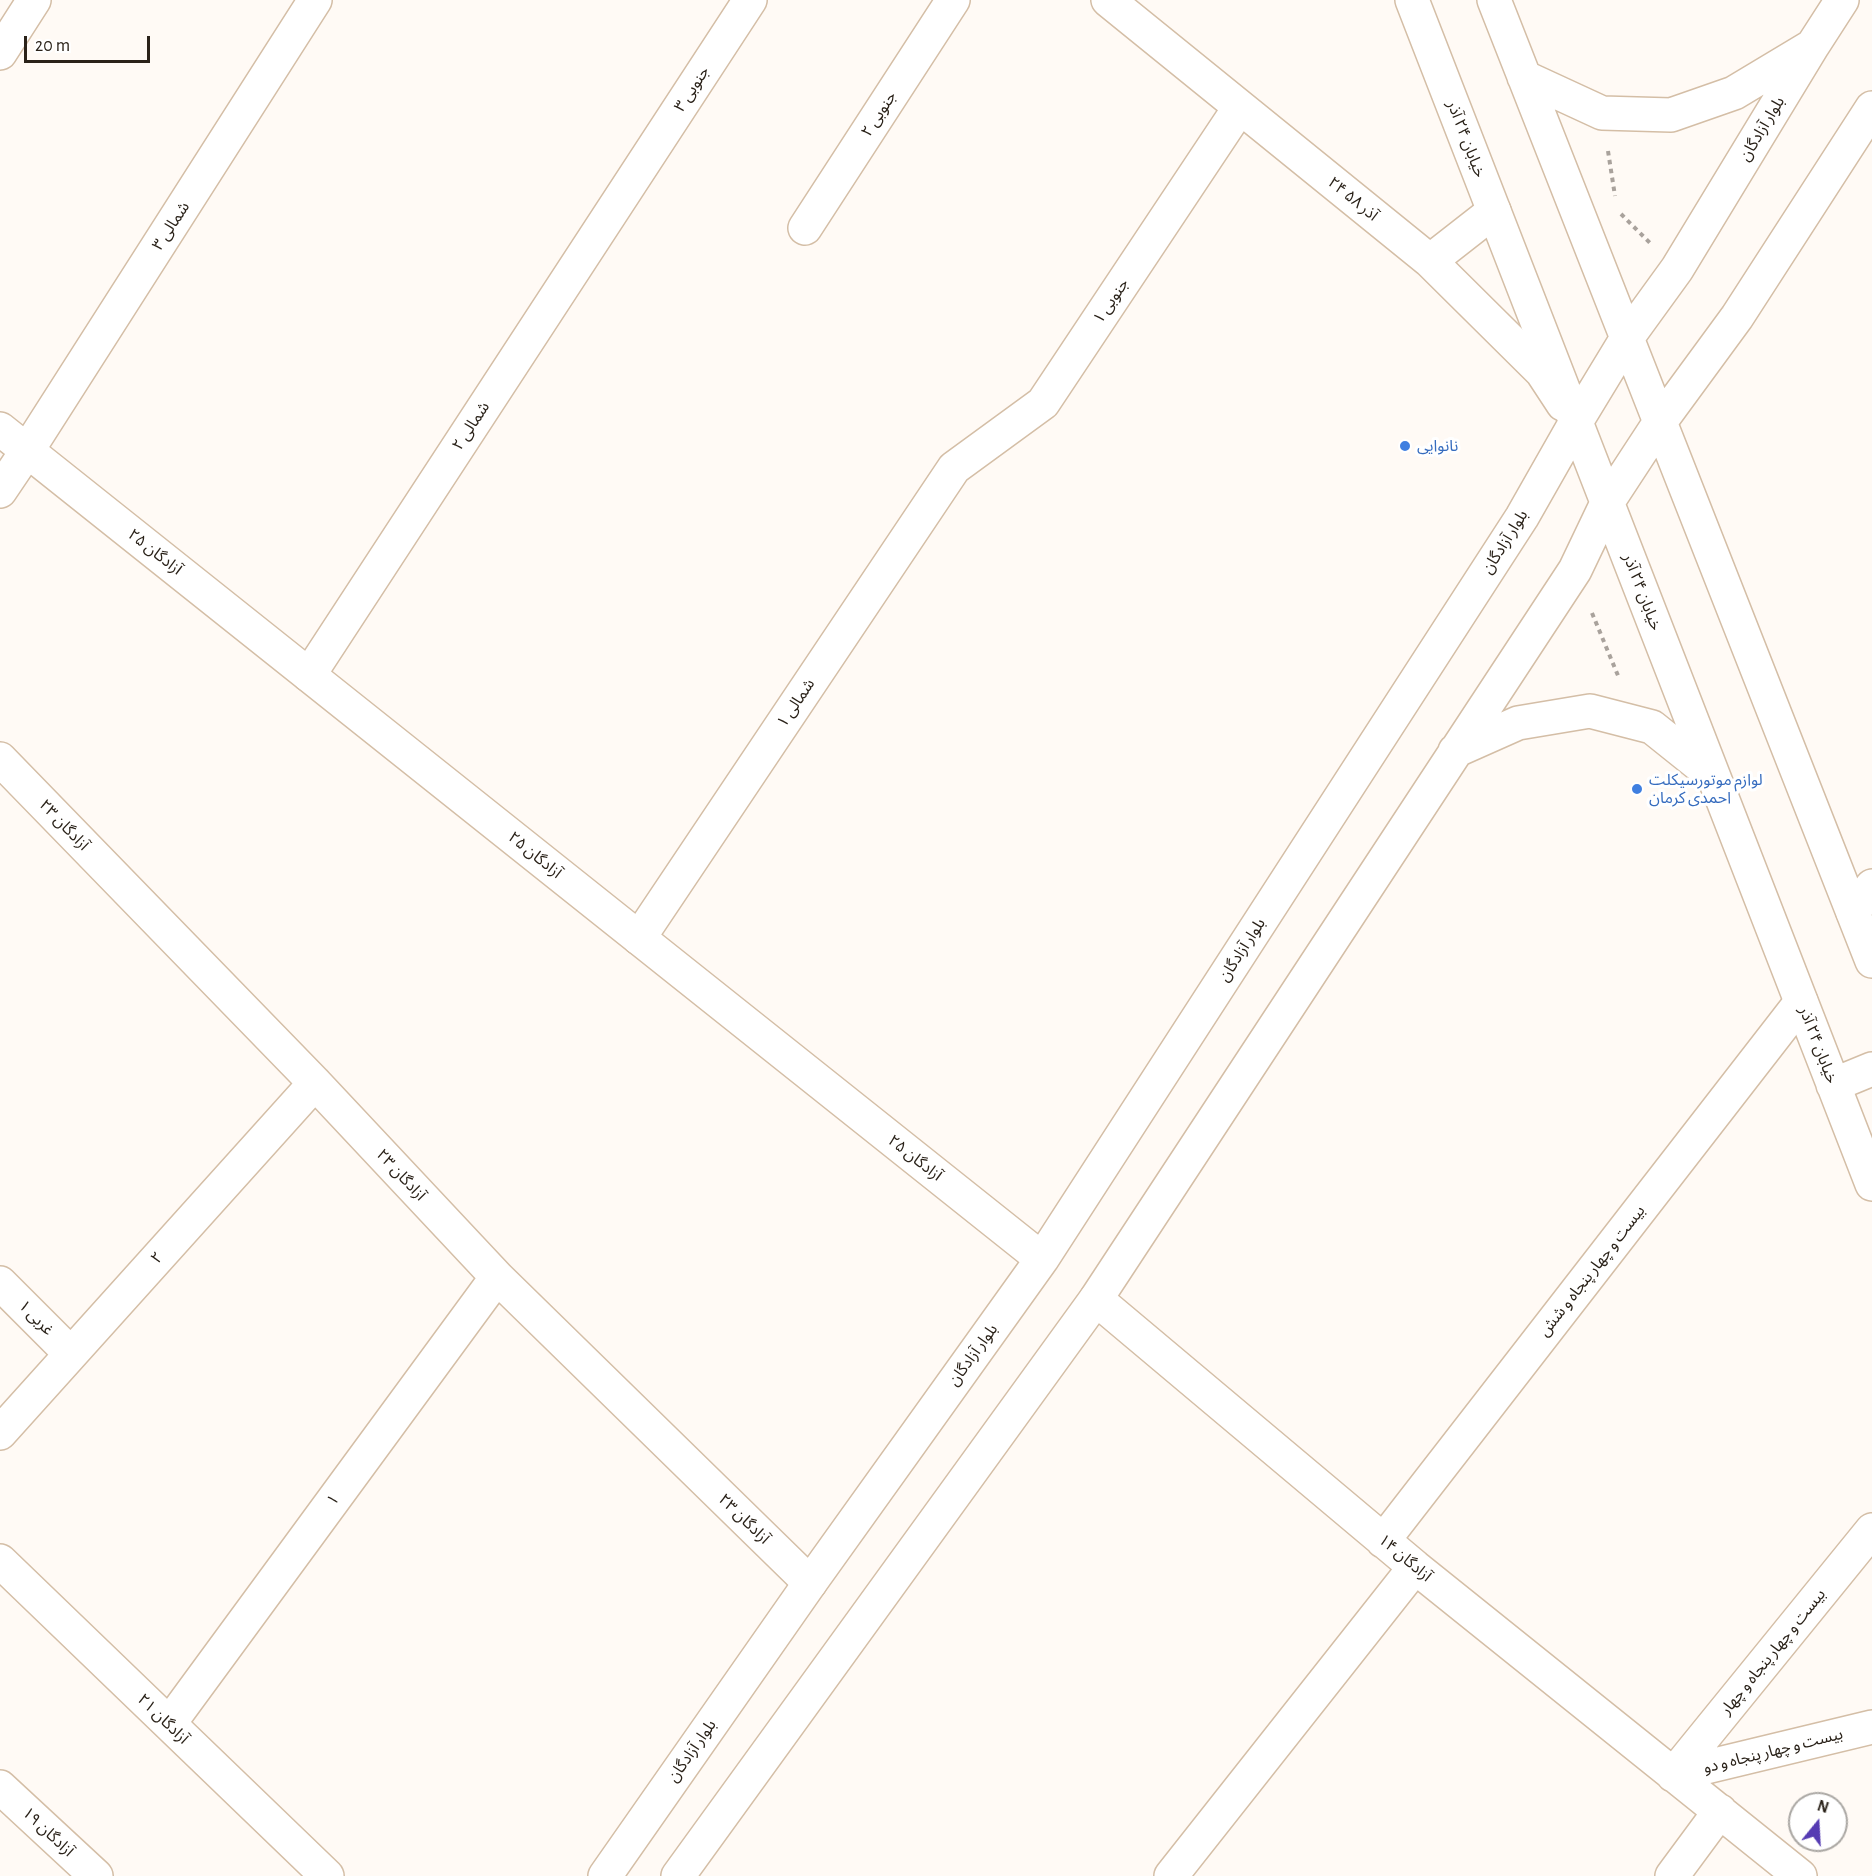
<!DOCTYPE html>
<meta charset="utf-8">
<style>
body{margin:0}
#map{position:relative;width:1872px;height:1876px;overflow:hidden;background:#fffaf5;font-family:"Alegreya Sans",sans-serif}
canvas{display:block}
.north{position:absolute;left:1788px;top:1792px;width:60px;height:60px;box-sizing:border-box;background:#fff;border:2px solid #aaa7a3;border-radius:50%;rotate:18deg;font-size:16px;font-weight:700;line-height:24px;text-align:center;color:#2a2219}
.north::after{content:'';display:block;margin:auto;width:21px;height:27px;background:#553bb3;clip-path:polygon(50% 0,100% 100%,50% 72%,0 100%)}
.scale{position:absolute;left:24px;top:36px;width:126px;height:27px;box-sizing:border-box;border:3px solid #2a2219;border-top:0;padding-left:8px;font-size:18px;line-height:21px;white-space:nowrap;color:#2a2219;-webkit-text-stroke:4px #fff;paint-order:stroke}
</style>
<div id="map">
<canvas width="1872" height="1876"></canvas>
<div class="north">N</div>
<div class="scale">20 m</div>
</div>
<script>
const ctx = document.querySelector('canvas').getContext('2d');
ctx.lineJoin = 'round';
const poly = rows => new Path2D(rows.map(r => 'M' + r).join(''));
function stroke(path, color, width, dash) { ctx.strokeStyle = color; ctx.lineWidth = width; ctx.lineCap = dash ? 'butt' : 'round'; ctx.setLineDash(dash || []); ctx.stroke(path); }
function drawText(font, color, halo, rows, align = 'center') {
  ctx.font = font + ' "Alegreya Sans","Noto Sans Arabic",sans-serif'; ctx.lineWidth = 6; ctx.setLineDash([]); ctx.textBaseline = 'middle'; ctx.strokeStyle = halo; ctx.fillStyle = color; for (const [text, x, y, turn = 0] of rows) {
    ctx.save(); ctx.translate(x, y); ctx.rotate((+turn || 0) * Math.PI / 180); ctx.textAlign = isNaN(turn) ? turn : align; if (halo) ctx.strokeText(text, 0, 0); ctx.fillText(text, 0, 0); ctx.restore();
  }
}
const street = poly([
 [1108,0,1430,261,1542,372,1563,404],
 [0,53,34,0],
 [805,228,953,0],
 [1430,261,1494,211],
 [0,491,27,451,315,0],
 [309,675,750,0],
 [0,759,315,1083,497,1277,810,1583],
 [1853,912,1872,886],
 [639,938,954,468,1043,403,1240,107],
 [0,1283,71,1354],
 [1096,1299,1415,1567,1800,1876],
 [0,1433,315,1083],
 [1383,1541,1801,1002],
 [0,1561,327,1876],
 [169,1724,497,1277],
 [1673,1775,1872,1530],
 [1673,1775,1872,1727],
 [0,1787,96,1876],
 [1171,1876,1415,1567],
 [1672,1876,1720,1811]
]);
const secondary = poly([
 [1412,0,1872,1184],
 [1494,0,1872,961],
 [1524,77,1602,113,1671,115,1734,93,1809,48],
 [0,429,1042,1259],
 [1455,751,1518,723,1590,711,1652,727,1712,775],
 [1833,1085,1872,1069],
 [605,1876,810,1583,1042,1259,1522,517,1576,422,1627,338,1677,269,1813,45,1842,0],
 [678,1876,1096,1299,1575,570,1607,503,1660,422,1737,317,1872,108]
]);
stroke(street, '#d4bea6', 36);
stroke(secondary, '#d4bea6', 36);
stroke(poly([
 [1608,151,1615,196],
 [1621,214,1650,243],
 [1592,613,1619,678]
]), '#a9a29c', 4, [4.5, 4.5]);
stroke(street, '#fff', 33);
stroke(secondary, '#fff', 33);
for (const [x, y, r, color] of [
 [1405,446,6,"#3f7fe0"],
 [1637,789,6,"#3f7fe0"]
]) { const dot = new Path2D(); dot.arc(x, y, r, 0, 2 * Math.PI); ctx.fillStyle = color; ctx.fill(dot); stroke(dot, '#fff', 2); }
drawText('16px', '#2a2219', '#fff', [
 ["۳ جنوبی",692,89,-57],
 ["۲ جنوبی",879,114,-57],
 ["بلوار آزادگان",1762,129,-59],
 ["خیابان ۲۴ آذر",1466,139,69],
 ["۲۴ آذر ۵۸",1353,199,39],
 ["۳ شمالی",171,226,-57],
 ["۱ جنوبی",1111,301,-56],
 ["۲ شمالی",471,426,-57],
 ["بلوار آزادگان",1505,542,-58],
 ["آزادگان ۲۵",155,552,38],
 ["خیابان ۲۴ آذر",1642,592,69],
 ["۱ شمالی",796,703,-56],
 ["آزادگان ۲۳",64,825,46],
 ["آزادگان ۲۵",535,855,39],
 ["بلوار آزادگان",1242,950,-57],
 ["خیابان ۲۴ آذر",1818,1045,69],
 ["آزادگان ۲۵",915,1158,38],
 ["آزادگان ۲۳",401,1175,47],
 ["۲",157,1258,-48],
 ["بیست و چهار پنجاه و شش",1592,1271,-52],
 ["۱ غربی",36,1318,45],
 ["بلوار آزادگان",973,1355,-54],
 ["۱",333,1500,-54],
 ["آزادگان ۲۳",744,1519,44],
 ["آزادگان ۱۴",1405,1558,40],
 ["بیست و چهار پنجاه و چهار",1773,1652,-51],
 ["آزادگان ۲۱",163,1719,44],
 ["بلوار آزادگان",692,1751,-55],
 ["بیست و چهار پنجاه و دو",1773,1751,-14],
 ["آزادگان ۱۹",48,1832,43]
]);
drawText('16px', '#366cbe', '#fff', [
 ["نانوایی",1417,446],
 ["لوازم موتورسیکلت",1649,780],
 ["احمدی کرمان",1649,798]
], 'left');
</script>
